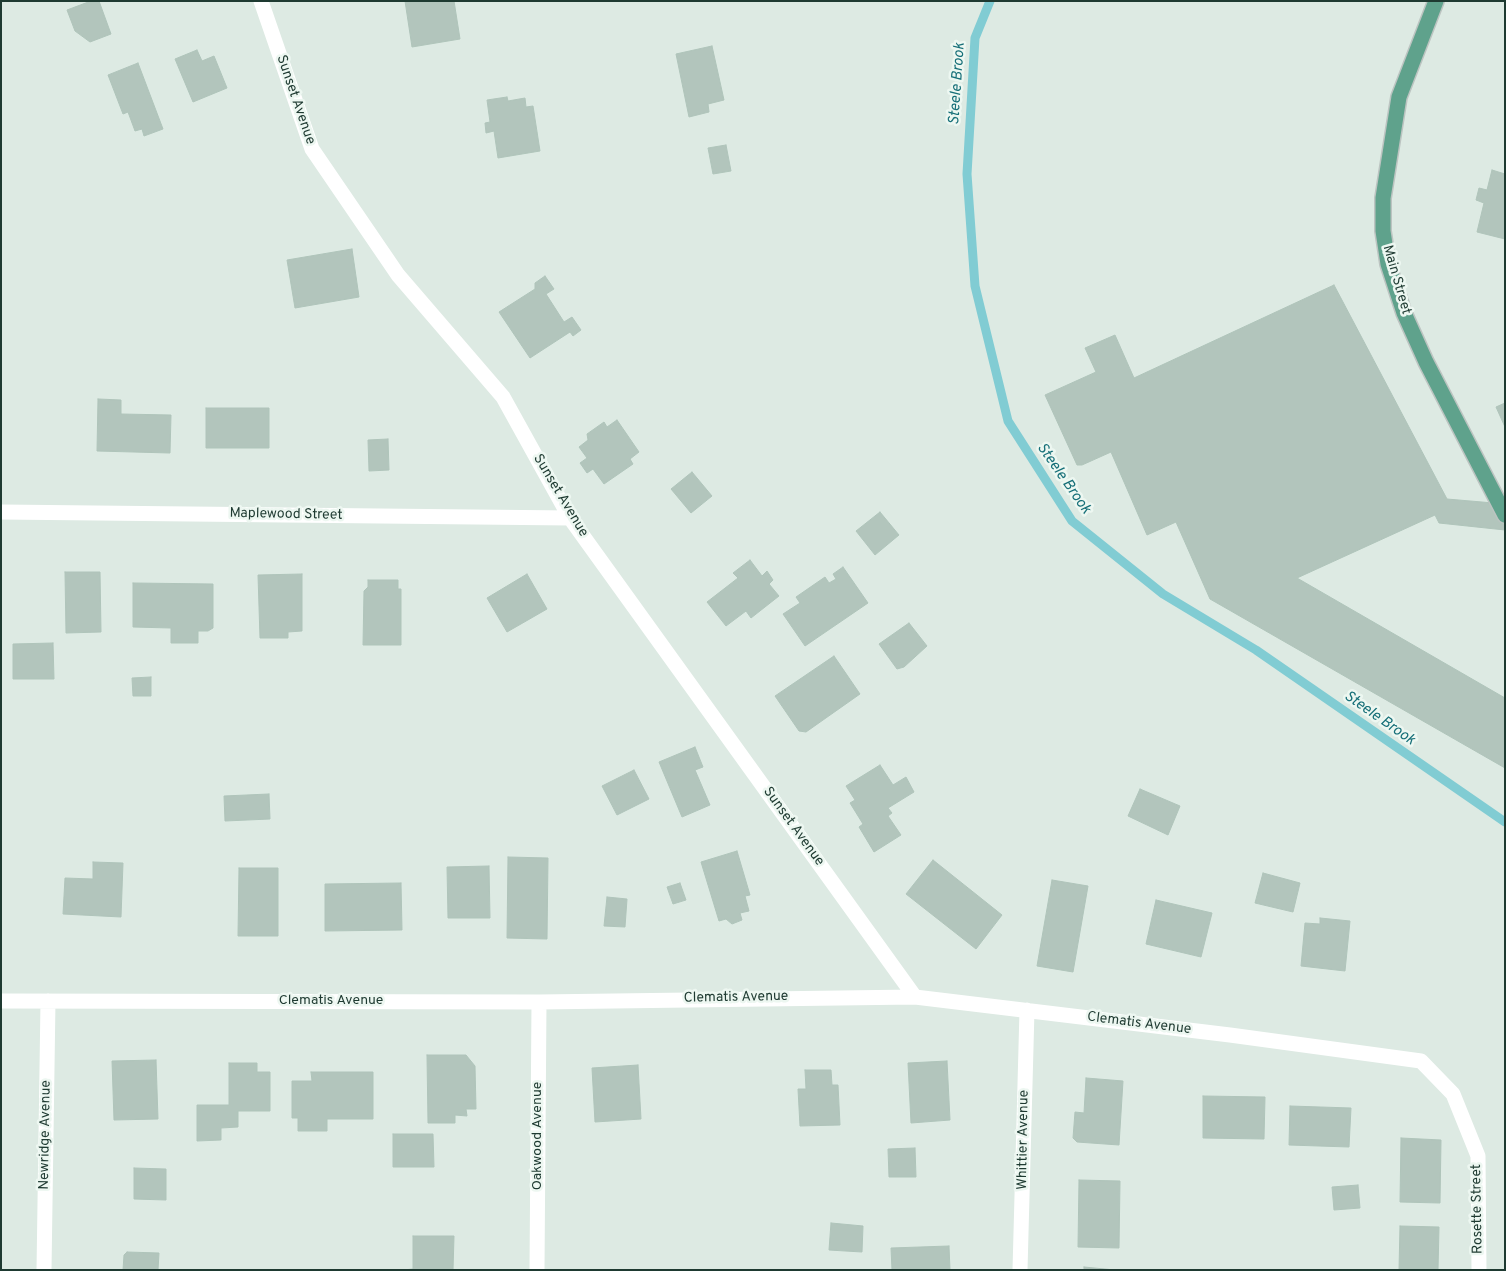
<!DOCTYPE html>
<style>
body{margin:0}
#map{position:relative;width:1506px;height:1271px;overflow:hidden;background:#ddeae3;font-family:Overpass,sans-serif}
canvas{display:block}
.frame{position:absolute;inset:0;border:2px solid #1e3a31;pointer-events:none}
</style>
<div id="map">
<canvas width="1506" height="1271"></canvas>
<div class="frame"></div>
</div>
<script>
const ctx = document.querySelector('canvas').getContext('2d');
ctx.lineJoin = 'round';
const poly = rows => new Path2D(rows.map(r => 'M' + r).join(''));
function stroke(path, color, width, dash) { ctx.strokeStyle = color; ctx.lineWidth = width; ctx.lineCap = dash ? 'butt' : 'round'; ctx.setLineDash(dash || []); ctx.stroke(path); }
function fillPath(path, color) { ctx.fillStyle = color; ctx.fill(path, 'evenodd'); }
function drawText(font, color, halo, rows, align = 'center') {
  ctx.font = font + ' Overpass,sans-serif'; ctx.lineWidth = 5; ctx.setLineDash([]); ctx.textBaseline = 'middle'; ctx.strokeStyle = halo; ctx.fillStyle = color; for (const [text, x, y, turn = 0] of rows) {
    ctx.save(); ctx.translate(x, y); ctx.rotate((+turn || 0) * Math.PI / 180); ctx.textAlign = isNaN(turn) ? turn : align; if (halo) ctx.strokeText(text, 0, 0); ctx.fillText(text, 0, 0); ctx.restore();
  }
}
stroke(poly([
 [990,1,975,38,967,174,975,286,1008,421,1072,521,1163,594,1256,650,1505,822]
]), '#81ccd3', 9);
const building = poly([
 [91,1,99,1,111,34,90,42,75,31,67,10,91,1],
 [405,1,454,1,460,39,412,47,405,1],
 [712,46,724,100,708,104,709,112,689,117,676,54,712,46],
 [197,50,202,61,214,56,227,88,193,102,175,59,197,50],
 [138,63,163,129,144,136,142,129,135,131,128,112,123,114,108,75,138,63],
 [507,97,508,101,525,98,526,107,533,106,540,151,498,158,494,131,486,133,485,123,490,122,487,100,507,97],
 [726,145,731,171,713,174,708,148,726,145],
 [1492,170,1505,174,1505,239,1477,232,1484,203,1476,200,1479,188,1487,190,1492,170],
 [352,249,359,297,295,308,287,260,352,249],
 [545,276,554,289,546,294,564,322,572,317,581,330,573,336,570,332,530,358,499,312,535,289,535,283,545,276],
 [1334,285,1447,499,1505,504,1505,530,1439,523,1435,515,1297,578,1505,698,1505,768,1210,599,1176,522,1147,535,1111,452,1082,465,1077,465,1045,395,1096,372,1085,348,1115,335,1134,378,1334,285],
 [98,399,121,400,121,414,171,415,170,453,97,451,98,399],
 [1505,403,1505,427,1496,407,1505,403],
 [206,408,269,408,269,448,206,448,206,408],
 [617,420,639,452,630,459,633,464,604,484,593,469,587,473,580,463,587,458,579,447,588,440,587,434,604,422,607,427,617,420],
 [388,439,389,470,369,471,368,440,388,439],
 [692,472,712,496,691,513,671,489,692,472],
 [880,512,899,535,875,555,856,531,880,512],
 [750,560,762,576,767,571,773,580,769,584,779,596,751,618,746,611,726,626,707,602,738,578,733,573,750,560],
 [843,567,868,603,805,646,783,614,800,603,796,597,825,577,829,583,836,579,833,574,843,567],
 [65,572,100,572,101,632,66,633,65,572],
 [302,574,302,631,288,632,288,638,260,638,258,575,302,574],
 [527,574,547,609,507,632,487,598,527,574],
 [368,580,398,580,398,589,401,589,401,645,363,645,364,591,368,587,368,580],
 [133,583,213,584,213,628,208,631,198,631,198,643,171,643,171,628,133,627,133,583],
 [909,623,927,646,904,667,897,669,879,644,909,623],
 [53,643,54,679,13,679,13,644,53,643],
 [834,656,860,694,806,732,799,731,775,696,834,656],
 [151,677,151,696,133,696,132,678,151,677],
 [695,747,703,767,695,770,710,805,682,817,659,762,695,747],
 [880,765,893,785,906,777,914,792,888,808,892,813,888,816,901,835,874,852,859,827,863,824,850,803,855,800,846,786,880,765],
 [634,770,649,799,617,815,602,786,634,770],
 [1140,789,1180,806,1168,835,1128,816,1140,789],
 [269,794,270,819,225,821,224,796,269,794],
 [737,851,750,895,745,896,749,911,740,913,742,920,732,924,726,919,719,921,701,862,737,851],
 [508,857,548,858,547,939,507,938,508,857],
 [933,860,1002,915,976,949,906,894,933,860],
 [93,862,123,863,121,917,63,914,65,878,93,879,93,862],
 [489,866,490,918,448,918,447,867,489,866],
 [239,868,278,868,278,936,238,936,239,868],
 [1263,873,1300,883,1293,912,1255,903,1263,873],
 [1052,880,1088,886,1073,972,1037,966,1052,880],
 [401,883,402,930,325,931,325,884,401,883],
 [680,883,686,900,673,904,667,887,680,883],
 [607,897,627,899,625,927,604,926,607,897],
 [1156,900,1212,913,1201,957,1146,944,1156,900],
 [1320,918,1350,921,1345,971,1301,966,1305,923,1320,924,1320,918],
 [427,1055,466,1055,475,1066,476,1109,466,1109,467,1116,455,1115,455,1123,428,1123,427,1055],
 [156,1060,158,1119,114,1120,112,1061,156,1060],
 [947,1061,950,1120,911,1123,908,1063,947,1061],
 [229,1063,257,1063,257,1072,270,1072,270,1111,238,1111,238,1127,221,1128,221,1140,197,1141,197,1105,229,1105,229,1063],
 [638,1065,641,1119,595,1122,592,1068,638,1065],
 [805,1070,831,1070,832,1085,838,1085,840,1125,800,1126,798,1089,806,1089,805,1070],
 [311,1072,373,1072,373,1119,327,1119,327,1131,298,1131,298,1118,292,1118,292,1081,312,1081,311,1072],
 [1086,1078,1123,1081,1119,1145,1077,1142,1073,1138,1075,1112,1084,1113,1086,1078],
 [1203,1096,1265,1097,1264,1139,1203,1138,1203,1096],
 [1290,1106,1351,1108,1349,1147,1289,1145,1290,1106],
 [393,1134,433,1134,434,1167,393,1167,393,1134],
 [1401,1138,1441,1140,1440,1203,1400,1202,1401,1138],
 [915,1148,916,1177,889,1177,888,1149,915,1148],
 [134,1168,166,1169,166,1200,134,1199,134,1168],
 [1079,1180,1120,1181,1119,1248,1078,1247,1079,1180],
 [1358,1185,1360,1208,1334,1210,1332,1187,1358,1185],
 [831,1223,863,1226,862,1252,829,1250,831,1223],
 [1400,1226,1439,1227,1438,1270,1399,1270,1400,1226],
 [413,1236,454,1236,453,1270,403,1270,413,1269,413,1236],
 [949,1246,950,1270,892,1270,891,1248,949,1246],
 [127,1252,159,1253,158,1270,123,1270,124,1255,127,1252],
 [1084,1267,1115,1270,1084,1270,1084,1267]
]);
fillPath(building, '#b2c5bc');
stroke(building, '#afc4ba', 1);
const primary = poly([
 [1436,1,1399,97,1383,198,1383,231,1388,264,1404,313,1426,362,1505,515]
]);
stroke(primary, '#bcc4c1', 18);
stroke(poly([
 [261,1,312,149,398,275,503,397,570,518,915,997],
 [1,512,570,518],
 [1,1001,539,1002,915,997,1230,1035,1421,1061,1453,1094,1478,1156,1479,1270],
 [44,1270,48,1001],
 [537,1270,539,1002],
 [1020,1270,1027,1010]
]), '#fff', 15);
stroke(primary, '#5fa28c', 15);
drawText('14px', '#1e3a31', '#edf7f1', [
 ["Sunset Avenue",295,100,71],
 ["Main Street",1396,280,74],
 ["Sunset Avenue",560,496,59],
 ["Maplewood Street",286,515,1],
 ["Sunset Avenue",793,827,54],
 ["Clematis Avenue",736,998,-1],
 ["Clematis Avenue",331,1001],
 ["Clematis Avenue",1139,1024,7],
 ["Newridge Avenue",46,1135,-89],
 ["Oakwood Avenue",538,1136,-90],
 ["Whittier Avenue",1024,1140,-89],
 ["Rosette Street",1478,1209,-91]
]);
drawText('italic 15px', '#166f78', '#edf7f1', [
 ["Steele Brook",958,84,-86],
 ["Steele Brook",1063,479,55],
 ["Steele Brook",1379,719,35]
]);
</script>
